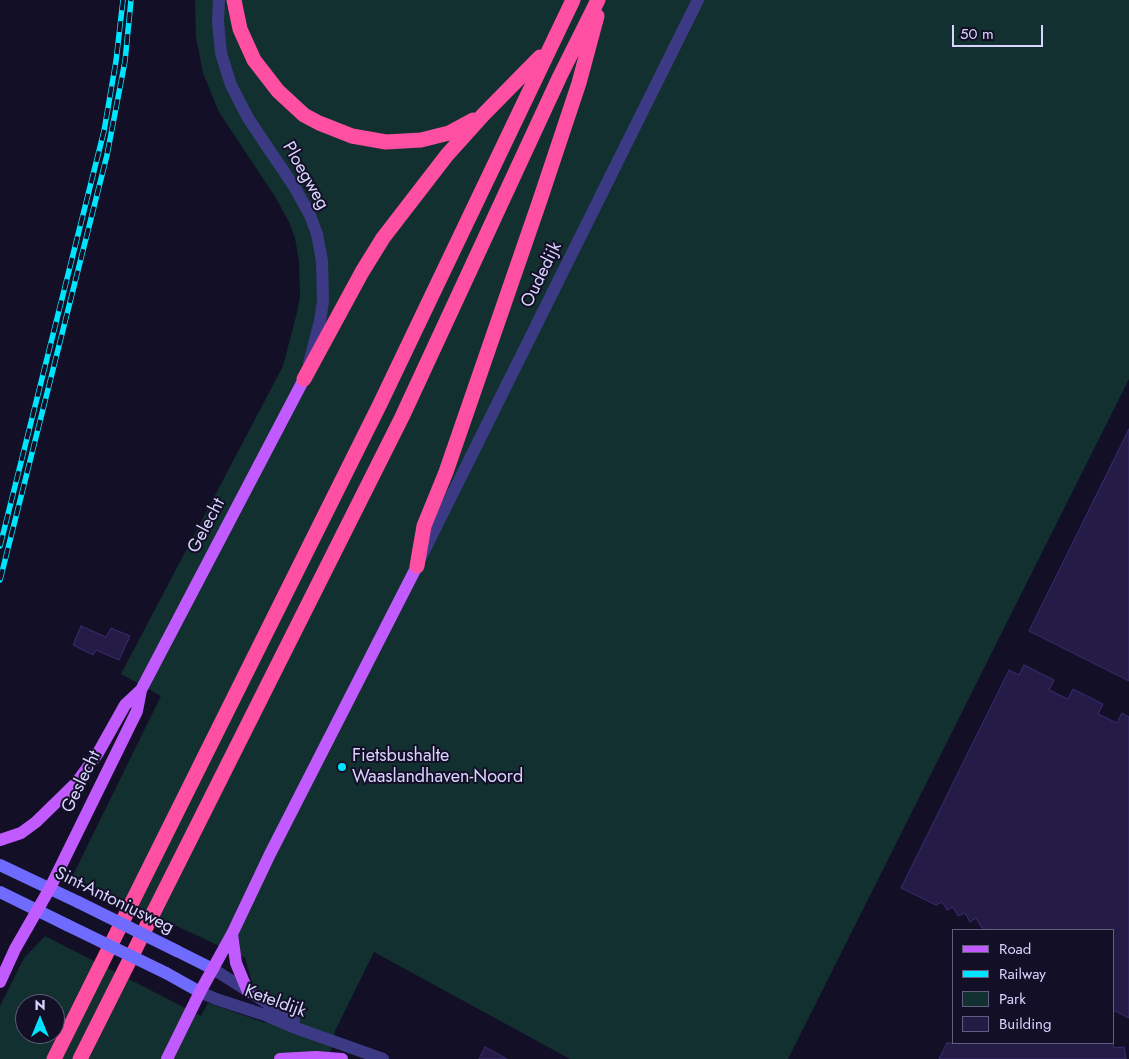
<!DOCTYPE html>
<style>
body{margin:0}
#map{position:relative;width:1129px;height:1059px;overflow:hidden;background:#130f26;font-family:Jost,sans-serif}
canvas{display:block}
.legend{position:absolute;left:952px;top:929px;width:162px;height:115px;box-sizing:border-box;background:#130f26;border:1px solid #625e7d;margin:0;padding:6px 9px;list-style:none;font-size:15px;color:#d9d4ff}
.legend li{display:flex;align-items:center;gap:10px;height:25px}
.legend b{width:25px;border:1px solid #625e7d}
.north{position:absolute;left:15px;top:994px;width:50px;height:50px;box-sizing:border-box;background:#130f26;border:1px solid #625e7d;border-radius:50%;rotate:0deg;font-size:14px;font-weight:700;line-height:20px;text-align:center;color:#d9d4ff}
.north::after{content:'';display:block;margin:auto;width:18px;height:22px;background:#00e5ff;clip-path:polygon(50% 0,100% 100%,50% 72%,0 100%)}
.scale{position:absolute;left:952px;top:25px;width:91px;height:22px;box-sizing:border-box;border:2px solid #d9d4ff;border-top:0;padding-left:6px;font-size:15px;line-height:18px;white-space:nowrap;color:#d9d4ff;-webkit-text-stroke:4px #130f26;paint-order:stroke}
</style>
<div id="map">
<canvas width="1129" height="1059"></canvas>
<ul class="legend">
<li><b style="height:6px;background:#c25bff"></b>Road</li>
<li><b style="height:6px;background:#00e5ff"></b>Railway</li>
<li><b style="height:14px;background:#12302f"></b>Park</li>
<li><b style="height:14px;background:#241b47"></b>Building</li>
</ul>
<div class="north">N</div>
<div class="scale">50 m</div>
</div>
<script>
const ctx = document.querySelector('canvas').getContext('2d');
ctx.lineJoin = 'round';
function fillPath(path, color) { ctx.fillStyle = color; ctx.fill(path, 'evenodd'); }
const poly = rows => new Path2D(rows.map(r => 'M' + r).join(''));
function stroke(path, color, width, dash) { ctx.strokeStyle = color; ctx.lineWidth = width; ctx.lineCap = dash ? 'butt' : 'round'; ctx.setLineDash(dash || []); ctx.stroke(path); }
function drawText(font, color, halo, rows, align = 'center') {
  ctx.font = font + ' Jost,sans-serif'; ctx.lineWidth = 4; ctx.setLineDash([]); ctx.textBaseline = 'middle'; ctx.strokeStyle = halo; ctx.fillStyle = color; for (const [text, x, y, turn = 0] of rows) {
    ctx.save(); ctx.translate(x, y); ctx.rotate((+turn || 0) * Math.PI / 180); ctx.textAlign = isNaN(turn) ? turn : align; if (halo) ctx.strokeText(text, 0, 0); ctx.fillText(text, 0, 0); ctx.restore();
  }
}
fillPath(poly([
 [195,0,1129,0,1129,379,788,1059,570,1059,374,952,335,1031,329,1059,0,1059,0,1006,24,958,45,936,201,1016,208,1003,266,1023,275,1003,253,986,245,958,72,877,161,696,121,674,283,366,297,312,300,296,299,261,295,238,289,222,276,198,219,112,203,73,196,37],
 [25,1004,55,1004,55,1034,25,1034]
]), '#12302f');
const building = poly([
 [1129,429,1129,681,1029,631,1129,429],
 [81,626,106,637,111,628,130,636,119,660,96,650,93,655,73,645,81,626],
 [1024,665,1054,680,1049,690,1068,699,1073,689,1103,704,1098,714,1117,723,1122,713,1129,717,1129,1018,1113,1010,1113,930,987,930,981,927,976,918,970,922,965,913,958,916,953,907,947,910,942,902,936,905,901,888,1009,670,1019,675,1024,665],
 [947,1043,1113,1043,1114,1048,1124,1047,1126,1059,939,1059,947,1043],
 [485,1047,507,1059,479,1059,485,1047]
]);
fillPath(building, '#241b47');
stroke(building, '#3b2d73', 1);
stroke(poly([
 [213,969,294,1020],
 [200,992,216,999,265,1015,293,1027,383,1059]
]), '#3d3a85', 12);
stroke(poly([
 [219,0,218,21,221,53,231,85,248,118,295,188,310,215,317,234,322,261,323,301,320,321,309,363],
 [421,557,698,0]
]), '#3d3a85', 12);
stroke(poly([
 [0,865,78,902],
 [0,892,67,925],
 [177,951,213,969],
 [166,973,200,992]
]), '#6f6bff', 12);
stroke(poly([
 [0,840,21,833,36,822,77,782,98,753,125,705,141,690,304,379],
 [232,934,236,963,248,992],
 [0,982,15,949,50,888,137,711,141,690],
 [167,1059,200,992,232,934,270,854,417,566],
 [280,1059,316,1057,342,1059]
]), '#c25bff', 12);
stroke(poly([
 [234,0,240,29,254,60,278,91,304,115,319,123,352,136,386,142,421,140,449,133,473,120],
 [304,379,362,272,383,238,447,155,483,115,540,57],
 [417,566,424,526,446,472,540,200,579,83,597,16],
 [54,1059,380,404,573,0],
 [80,1059,402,417,560,76,598,0]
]), '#ff4fa3', 15);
const rail = poly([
 [0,546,104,131,116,61,123,0],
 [0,580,107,155,125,61,131,0]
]);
stroke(rail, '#00e5ff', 5.5);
stroke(rail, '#130f26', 4, [11]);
stroke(poly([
 [78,902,177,951],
 [67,925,166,973]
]), '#6f6bff', 12);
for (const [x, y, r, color] of [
 [342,767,5,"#00e5ff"]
]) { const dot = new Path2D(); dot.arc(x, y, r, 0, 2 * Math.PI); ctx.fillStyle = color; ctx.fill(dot); stroke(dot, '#130f26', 2); }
drawText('18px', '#d9d4ff', '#130f26', [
 ["Ploegweg",305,176,60],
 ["Oudedijk",542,275,-64],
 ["Gelecht",207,526,-62],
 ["Geslecht",82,782,-64],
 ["Sint-Antoniusweg",114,901,26],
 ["Keteldijk",275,1002,20]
]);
drawText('18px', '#d9d4ff', '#130f26', [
 ["Fietsbushalte",352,757],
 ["Waaslandhaven-Noord",352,778]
], 'left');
</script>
